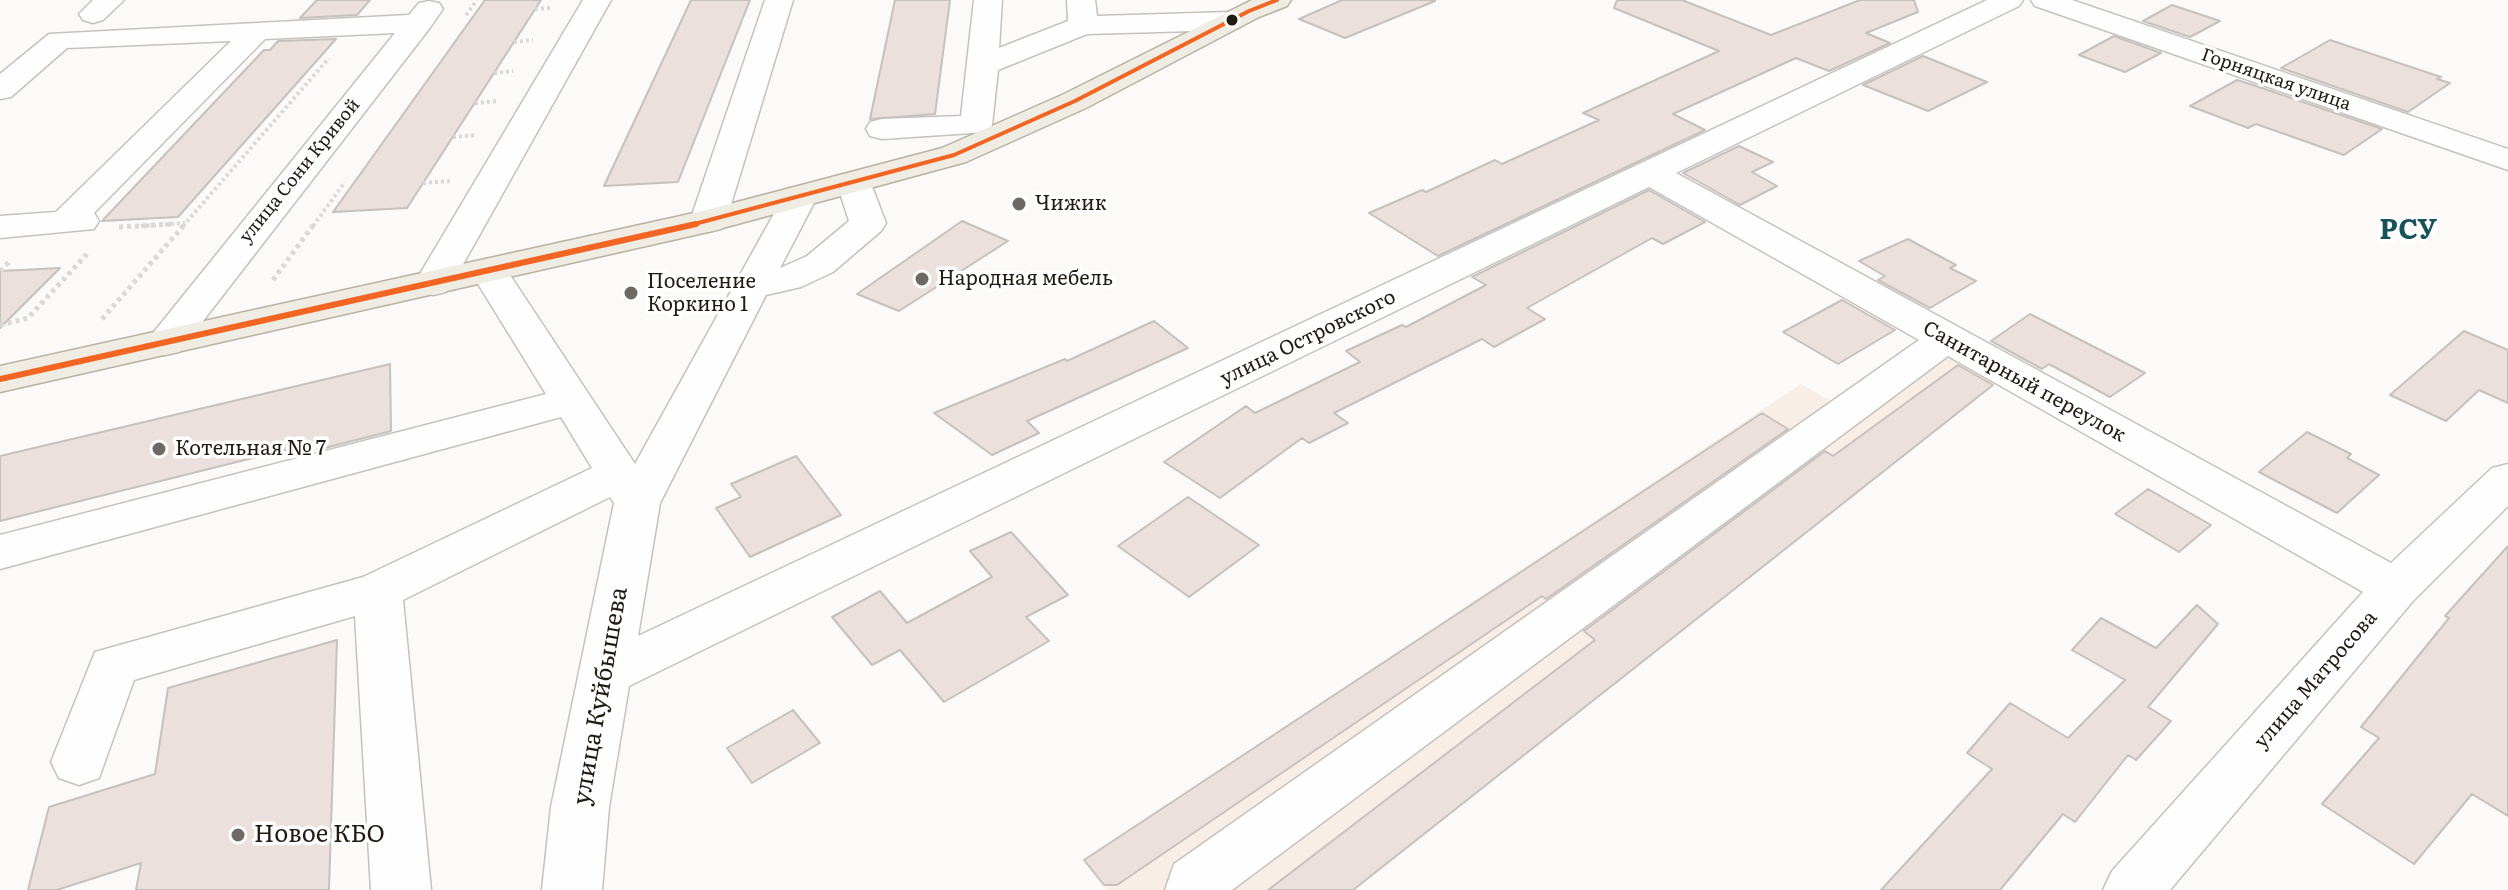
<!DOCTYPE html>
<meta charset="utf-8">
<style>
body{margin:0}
canvas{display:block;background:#fcfaf8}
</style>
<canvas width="2508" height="890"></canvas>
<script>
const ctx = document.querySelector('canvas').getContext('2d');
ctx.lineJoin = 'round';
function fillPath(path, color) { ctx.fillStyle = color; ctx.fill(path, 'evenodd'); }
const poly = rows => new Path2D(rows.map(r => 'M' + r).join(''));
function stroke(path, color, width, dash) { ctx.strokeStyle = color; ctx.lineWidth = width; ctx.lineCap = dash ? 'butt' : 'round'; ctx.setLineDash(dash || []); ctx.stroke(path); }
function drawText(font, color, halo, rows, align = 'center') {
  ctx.font = font + ' Literata,serif'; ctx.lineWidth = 7; ctx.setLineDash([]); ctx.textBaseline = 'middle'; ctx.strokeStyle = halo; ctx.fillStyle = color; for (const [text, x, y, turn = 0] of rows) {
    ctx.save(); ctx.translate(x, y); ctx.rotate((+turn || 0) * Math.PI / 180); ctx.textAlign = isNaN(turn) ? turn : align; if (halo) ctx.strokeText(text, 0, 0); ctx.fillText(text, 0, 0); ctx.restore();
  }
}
fillPath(poly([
 [1922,339,1995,382,1353,890,1108,890,1084,860,1801,384,1831,401]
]), '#f8eee6');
const building = poly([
 [317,0,370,0,357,15,300,18,317,0],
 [485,0,541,0,407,208,333,212,485,0],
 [691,0,750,0,678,182,604,186,691,0],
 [895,0,950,0,935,114,870,119,895,0],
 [1342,0,1435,0,1435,1,1345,38,1299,19,1342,0],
 [1617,0,1682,0,1771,35,1860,0,1914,0,1918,12,1866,33,1890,43,1829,71,1796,58,1673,114,1705,130,1438,256,1369,213,1422,190,1426,192,1495,160,1502,164,1599,120,1583,113,1719,51,1614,8,1617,0],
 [2172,5,2220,21,2190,37,2143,21,2172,5],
 [2114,36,2161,53,2125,72,2079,55,2114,36],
 [336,39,178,217,102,221,264,50,270,50,278,41,336,39],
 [2330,40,2441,77,2437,79,2450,83,2408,112,2281,68,2330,40],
 [1923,56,1987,82,1928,111,1863,85,1923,56],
 [2237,80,2253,85,2382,129,2344,155,2256,124,2248,128,2190,106,2237,80],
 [1739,146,1773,162,1752,172,1777,186,1740,205,1683,173,1739,146],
 [1649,190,1705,222,1663,244,1652,238,1527,308,1545,319,1494,347,1482,339,1334,413,1348,423,1309,443,1302,438,1220,498,1164,462,1246,406,1255,413,1360,362,1346,351,1402,325,1406,327,1486,285,1472,277,1649,190],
 [962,221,1008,241,899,311,857,294,962,221],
 [1908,239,1956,265,1950,268,1976,281,1930,308,1878,280,1885,276,1859,261,1908,239],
 [60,268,0,328,0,271,60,268],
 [1842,300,1895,330,1838,364,1783,332,1842,300],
 [2030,314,2145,373,2110,397,2049,364,2042,369,1991,341,2030,314],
 [1154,321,1188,348,1027,421,1039,433,992,455,934,413,1065,359,1067,361,1154,321],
 [2464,331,2508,350,2508,403,2479,390,2446,421,2390,395,2464,331],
 [390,364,391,431,317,450,317,442,0,521,0,456,390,364],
 [1958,365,1993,385,1353,890,1268,890,1595,640,1584,631,1825,451,1833,456,1958,365],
 [1762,413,1788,429,1546,599,1542,596,1117,885,1104,885,1084,860,1762,413],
 [2307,432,2351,454,2347,458,2379,475,2337,513,2259,472,2307,432],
 [796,456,841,515,750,557,716,508,741,497,731,484,796,456],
 [2148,489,2211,525,2179,552,2115,514,2148,489],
 [1188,497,1259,545,1189,597,1118,546,1188,497],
 [1011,532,1068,595,1026,617,1049,641,944,702,900,650,872,665,832,617,880,591,907,623,992,577,970,551,1011,532],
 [2508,546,2508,816,2472,794,2414,864,2322,804,2379,738,2361,727,2449,618,2445,616,2508,546],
 [2197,605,2218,624,2148,707,2171,721,2136,760,2128,755,2075,822,2063,814,2000,890,1881,890,1992,769,1967,753,2010,703,2068,738,2125,680,2072,650,2101,618,2156,648,2197,605],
 [337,640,329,890,136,890,141,863,57,890,28,890,49,807,155,774,168,688,337,640],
 [793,710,820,743,752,783,727,748,793,710]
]);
fillPath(building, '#ebe0db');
stroke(building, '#c7c1be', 2);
const minor = poly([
 [93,0,124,0,103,20,93,23,83,20,79,14,93,0],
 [583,0,611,0,452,284,446,292,433,295,420,292,414,284,583,0],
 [765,0,793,0,726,221,721,229,708,232,695,229,690,221,765,0],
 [974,0,1002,0,999,48,1068,21,1067,0,1095,0,1097,16,1230,12,1240,15,1244,21,1240,27,1230,30,1087,34,998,70,992,125,987,132,882,139,870,136,866,129,870,122,882,119,961,116,974,0],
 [1987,0,2023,0,2019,6,1676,173,2391,563,2492,468,2508,464,2508,506,2413,601,2170,890,2103,890,2112,871,2363,592,1948,356,1232,890,1165,890,1174,864,1919,340,1649,187,629,686,609,807,602,890,542,890,551,807,614,503,610,497,403,600,431,890,371,890,355,616,134,680,99,778,79,785,59,778,51,762,95,652,363,577,592,468,561,417,0,569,0,535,546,394,470,271,476,263,489,260,502,263,635,464,786,192,798,188,810,192,816,199,780,268,807,256,849,221,837,184,842,177,854,174,866,177,871,184,886,223,881,231,833,272,801,287,766,295,660,503,638,636,1987,0],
 [2031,0,2072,0,2508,149,2508,170,2035,6,2031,0],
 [429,1,439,3,443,9,429,29,179,352,165,355,151,352,145,343,395,33,265,39,94,213,99,221,94,229,0,238,0,216,56,212,231,41,67,48,11,97,0,99,0,74,49,34,409,15,419,3,429,1]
]);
const major = poly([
 [1252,0,1291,0,1287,6,1259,17,1086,108,966,162,708,232,0,392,0,366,703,211,942,148,1064,94,1252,0]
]);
stroke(minor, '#c6c1bd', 3);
stroke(major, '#b8b2a2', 3);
stroke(poly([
 [535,9,550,8],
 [466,15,477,0],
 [514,42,533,40],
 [494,73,513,71],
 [475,103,498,101],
 [453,137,476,135],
 [423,183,450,181],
 [141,226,185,223],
 [183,226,329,58],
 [313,226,345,182]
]), '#dad9d9', 4, [3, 3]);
stroke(poly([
 [119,227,174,224],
 [0,271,11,260],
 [273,280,314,224],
 [102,319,185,224],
 [0,325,28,318,87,254]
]), '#dad9d9', 5, [4, 4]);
fillPath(minor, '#fffefe');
fillPath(major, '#efece4');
stroke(poly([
 [687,226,954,155,1075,101,1249,11,1277,0]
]), '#f26522', 4);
stroke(poly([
 [0,379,696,224]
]), '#f26522', 6);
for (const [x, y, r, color] of [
 [1232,20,7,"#221b14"],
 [1019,204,8,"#6e6964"],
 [922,279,8,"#6e6964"],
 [631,293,8,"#6e6964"],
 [159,449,8,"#6e6964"],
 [238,835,8,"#6e6964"]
]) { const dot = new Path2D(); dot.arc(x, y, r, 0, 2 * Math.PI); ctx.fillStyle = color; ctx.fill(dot); stroke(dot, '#fff', 3); }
drawText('18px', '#221b14', '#fff', [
 ["Горняцкая улица",2276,80,19],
 ["улица Сони Кривой",300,171,-51]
]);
drawText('20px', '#221b14', '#fff', [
 ["Чижик",1035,204],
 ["Народная мебель",938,279],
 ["Поселение",647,282],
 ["Коркино 1",647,305],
 ["Котельная № 7",175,449]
], 'left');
drawText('20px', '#221b14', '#fff', [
 ["улица Островского",1308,338,-26],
 ["Санитарный переулок",2024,382,29],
 ["улица Матросова",2316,680,-49]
]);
drawText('24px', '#221b14', '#fff', [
 ["улица Куйбышева",601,696,-80]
]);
drawText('24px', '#221b14', '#fff', [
 ["Новое КБО",254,835]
], 'left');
drawText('bold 28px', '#17525a', '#fff', [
 ["РСУ",2408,231]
]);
</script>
